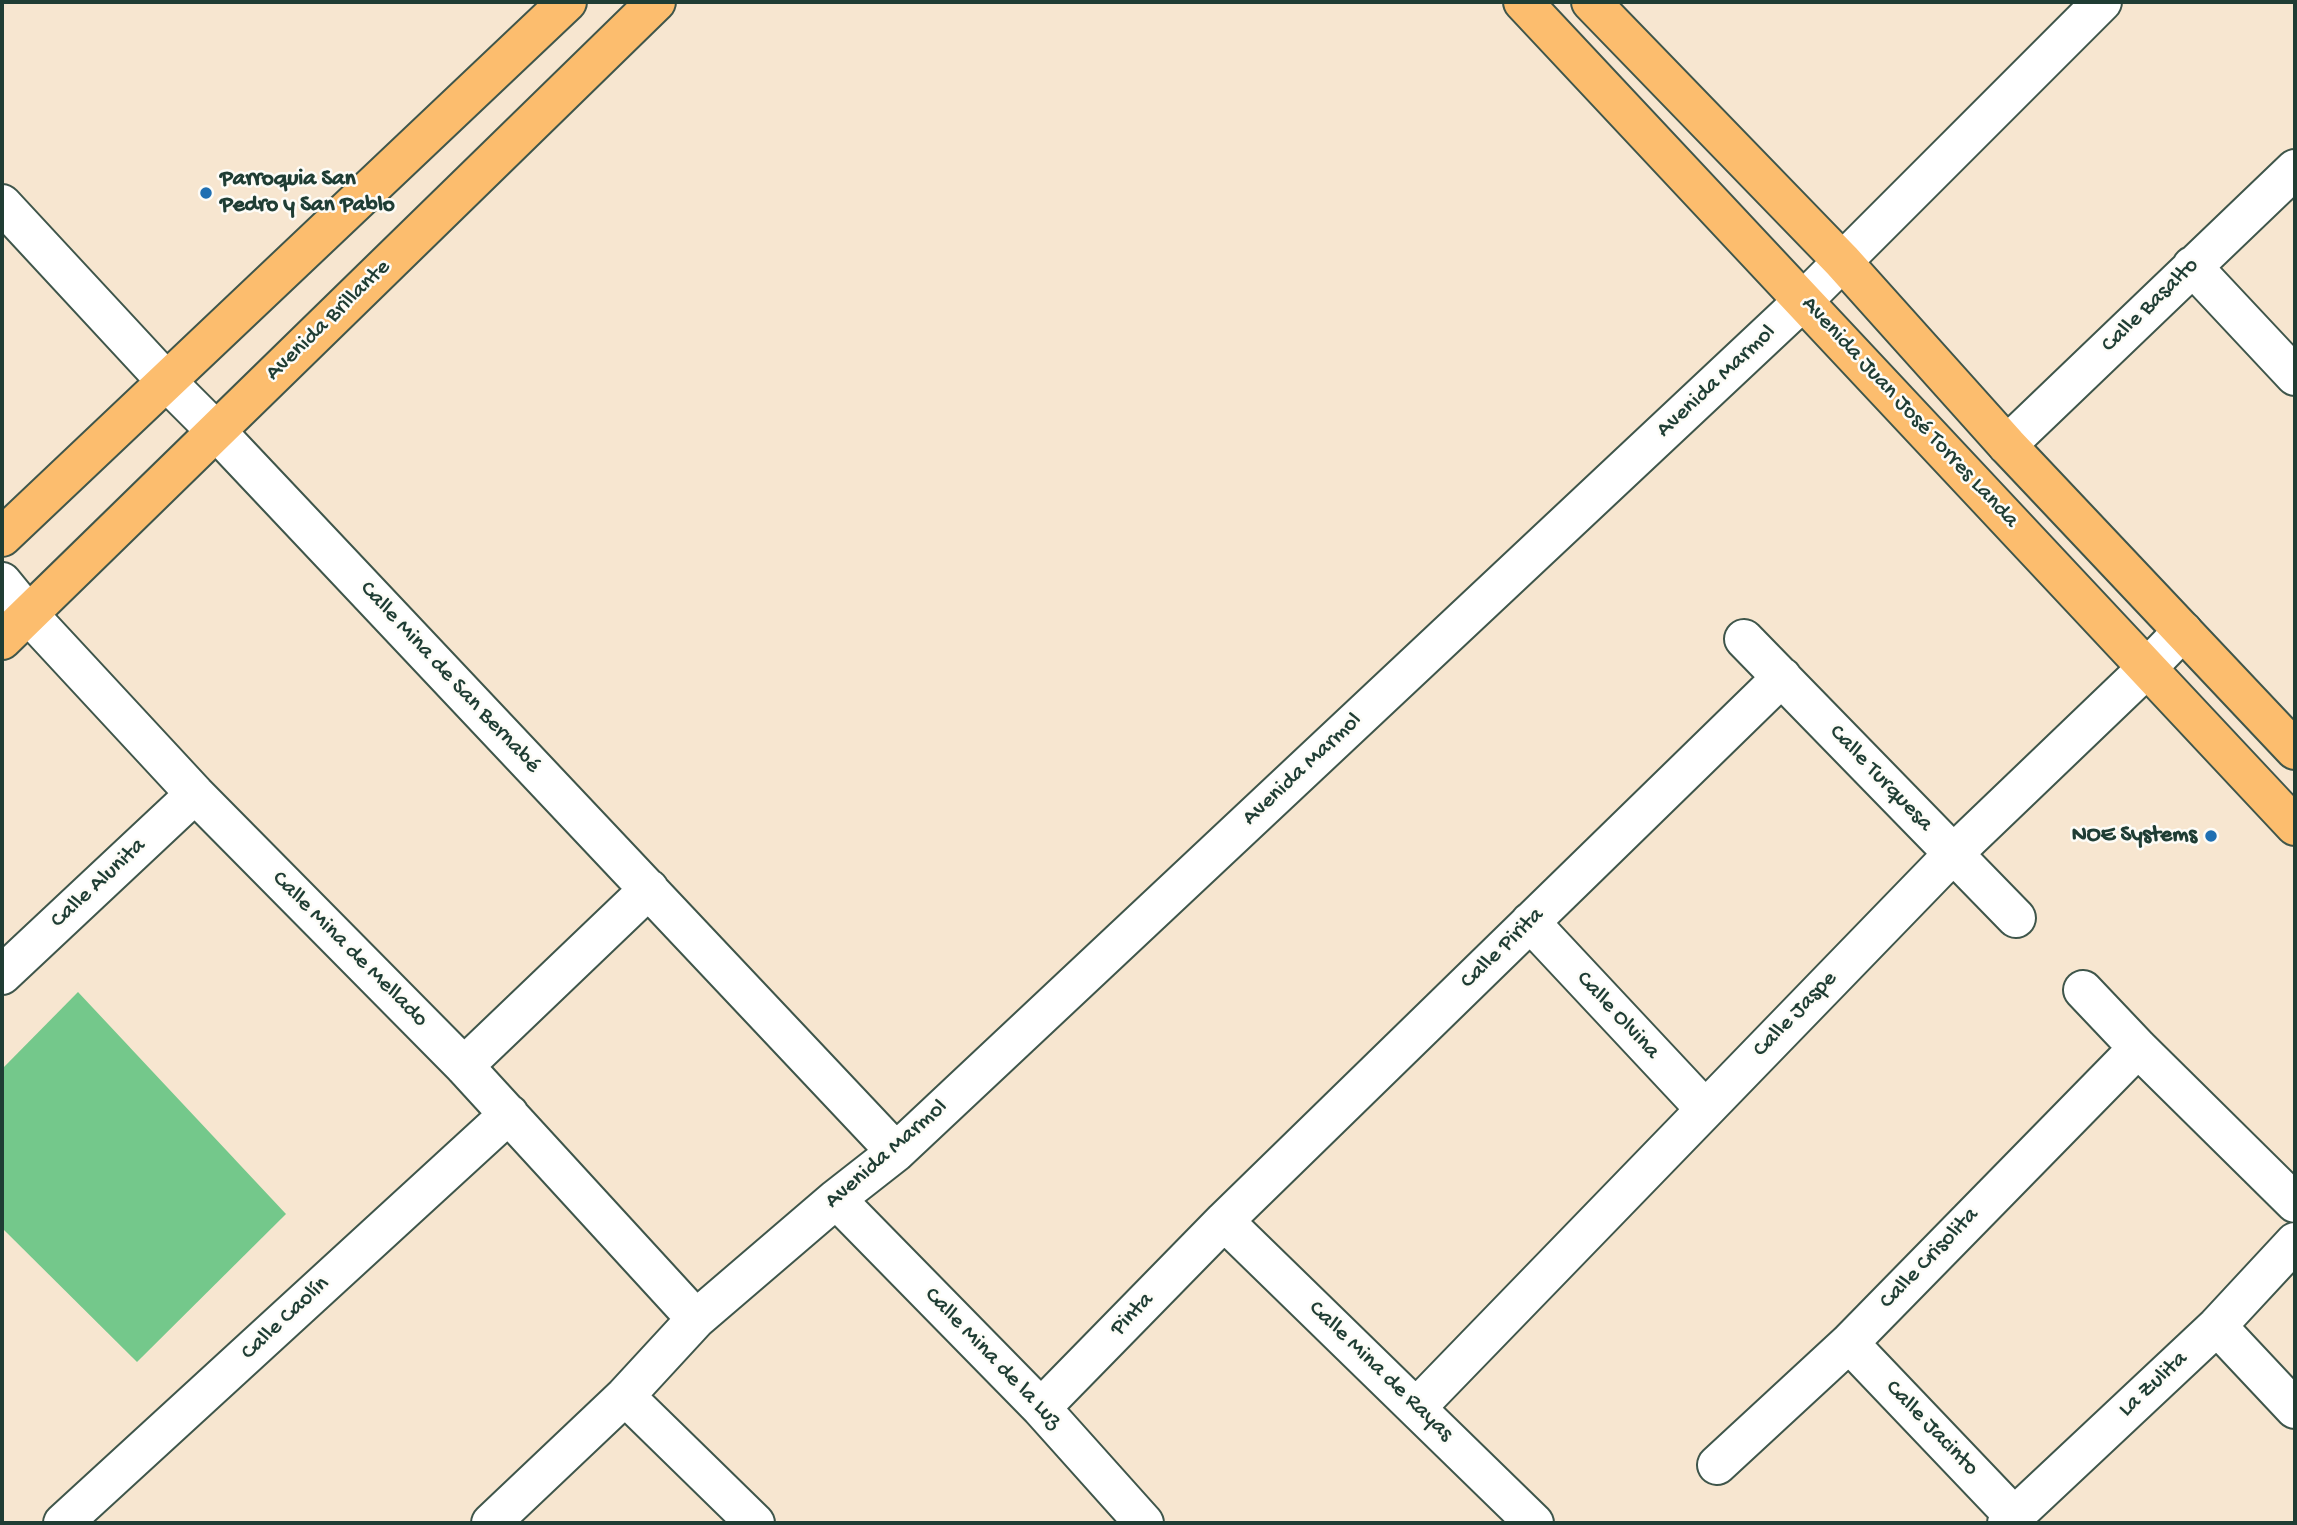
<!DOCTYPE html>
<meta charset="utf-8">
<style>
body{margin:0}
#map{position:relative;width:2297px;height:1525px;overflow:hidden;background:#f7e6d0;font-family:"Gochi Hand",sans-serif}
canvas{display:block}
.frame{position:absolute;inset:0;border:4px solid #1f3d34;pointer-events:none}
</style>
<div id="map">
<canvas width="2297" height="1525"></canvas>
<div class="frame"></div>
</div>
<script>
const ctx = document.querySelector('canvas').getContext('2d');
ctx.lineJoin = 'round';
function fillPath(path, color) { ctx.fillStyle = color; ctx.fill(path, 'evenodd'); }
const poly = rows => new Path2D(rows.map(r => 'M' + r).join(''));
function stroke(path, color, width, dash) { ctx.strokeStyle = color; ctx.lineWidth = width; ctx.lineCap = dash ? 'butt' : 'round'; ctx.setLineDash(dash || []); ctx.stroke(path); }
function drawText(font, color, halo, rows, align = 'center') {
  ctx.font = font + ' "Gochi Hand",sans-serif'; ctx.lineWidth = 5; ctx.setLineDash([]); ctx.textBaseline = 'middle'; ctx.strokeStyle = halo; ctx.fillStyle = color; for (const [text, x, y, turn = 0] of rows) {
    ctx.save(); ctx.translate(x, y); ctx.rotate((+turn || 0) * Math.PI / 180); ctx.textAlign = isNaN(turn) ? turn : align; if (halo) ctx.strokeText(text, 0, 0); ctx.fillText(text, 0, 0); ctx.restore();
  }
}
fillPath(poly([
 [78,992,286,1214,137,1362,2,1228,2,1069]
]), '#74c88b');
const minor = poly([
 [2,204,167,382,216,431,896,1152],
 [2192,266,2295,376],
 [2007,445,2295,169],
 [2,582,29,615,195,794,464,1066,696,1319],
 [1744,639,2016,918],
 [1530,922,1705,1109],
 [2,975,195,794],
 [2083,990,2138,1048,2295,1203],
 [464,1066,649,889],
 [836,1199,1041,1408,1144,1523],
 [1224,1221,1534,1523],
 [2217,1326,2295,1409],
 [1849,1343,2014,1516],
 [625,1396,755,1523],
 [1417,1407,1953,854,2146,669,2183,631],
 [1041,1408,1224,1221,1782,677],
 [1717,1465,1849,1343,2138,1048],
 [63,1523,509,1114],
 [491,1523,625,1396,696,1319,836,1199,896,1152,1804,300,2102,2],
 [2007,1523,2217,1326,2295,1242]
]);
const major = poly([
 [1523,2,2295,826],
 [1591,2,1842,261,2007,445,2295,750],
 [2,537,567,2],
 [2,640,656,2]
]);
stroke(minor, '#3f564b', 42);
stroke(major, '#3f564b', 42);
stroke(minor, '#fff', 38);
stroke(major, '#fcbd6e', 38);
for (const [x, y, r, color] of [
 [206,193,7,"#1f6fb2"],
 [2211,836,7,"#1f6fb2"]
]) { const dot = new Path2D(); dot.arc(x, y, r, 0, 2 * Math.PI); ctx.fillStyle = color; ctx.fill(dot); stroke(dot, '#fdfcf7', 2.5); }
drawText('bold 23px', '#1f3d34', '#fdfcf7', [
 ["Parroquia San",220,180],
 ["Pedro y San Pablo",220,206],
 ["NOE Systems",2197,836,"right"]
], 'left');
drawText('23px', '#1f3d34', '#fdfcf7', [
 ["Calle Basalto",2151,306,-44],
 ["Avenida Brillante",329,321,-44],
 ["Avenida Marmol",1717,382,-43],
 ["Avenida Juan José Torres Landa",1909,413,47],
 ["Calle Mina de San Bernabé",449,678,47],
 ["Avenida Marmol",1303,770,-43],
 ["Calle Turquesa",1880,779,46],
 ["Calle Alunita",99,884,-43],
 ["Calle Pirita",1503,949,-44],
 ["Calle Mina de Mellado",349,950,45],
 ["Calle Jaspe",1796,1015,-46],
 ["Calle Olvina",1617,1016,47],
 ["Avenida Marmol",887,1155,-41],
 ["Calle Crisolita",1930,1259,-46],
 ["Pinta",1133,1315,-46],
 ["Calle Caolín",286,1319,-43],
 ["Calle Mina de la Luz",992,1359,46],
 ["Calle Mina de Rayas",1380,1372,44],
 ["La Zulita",2154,1385,-43],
 ["Calle Jacinto",1931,1429,46]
]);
</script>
